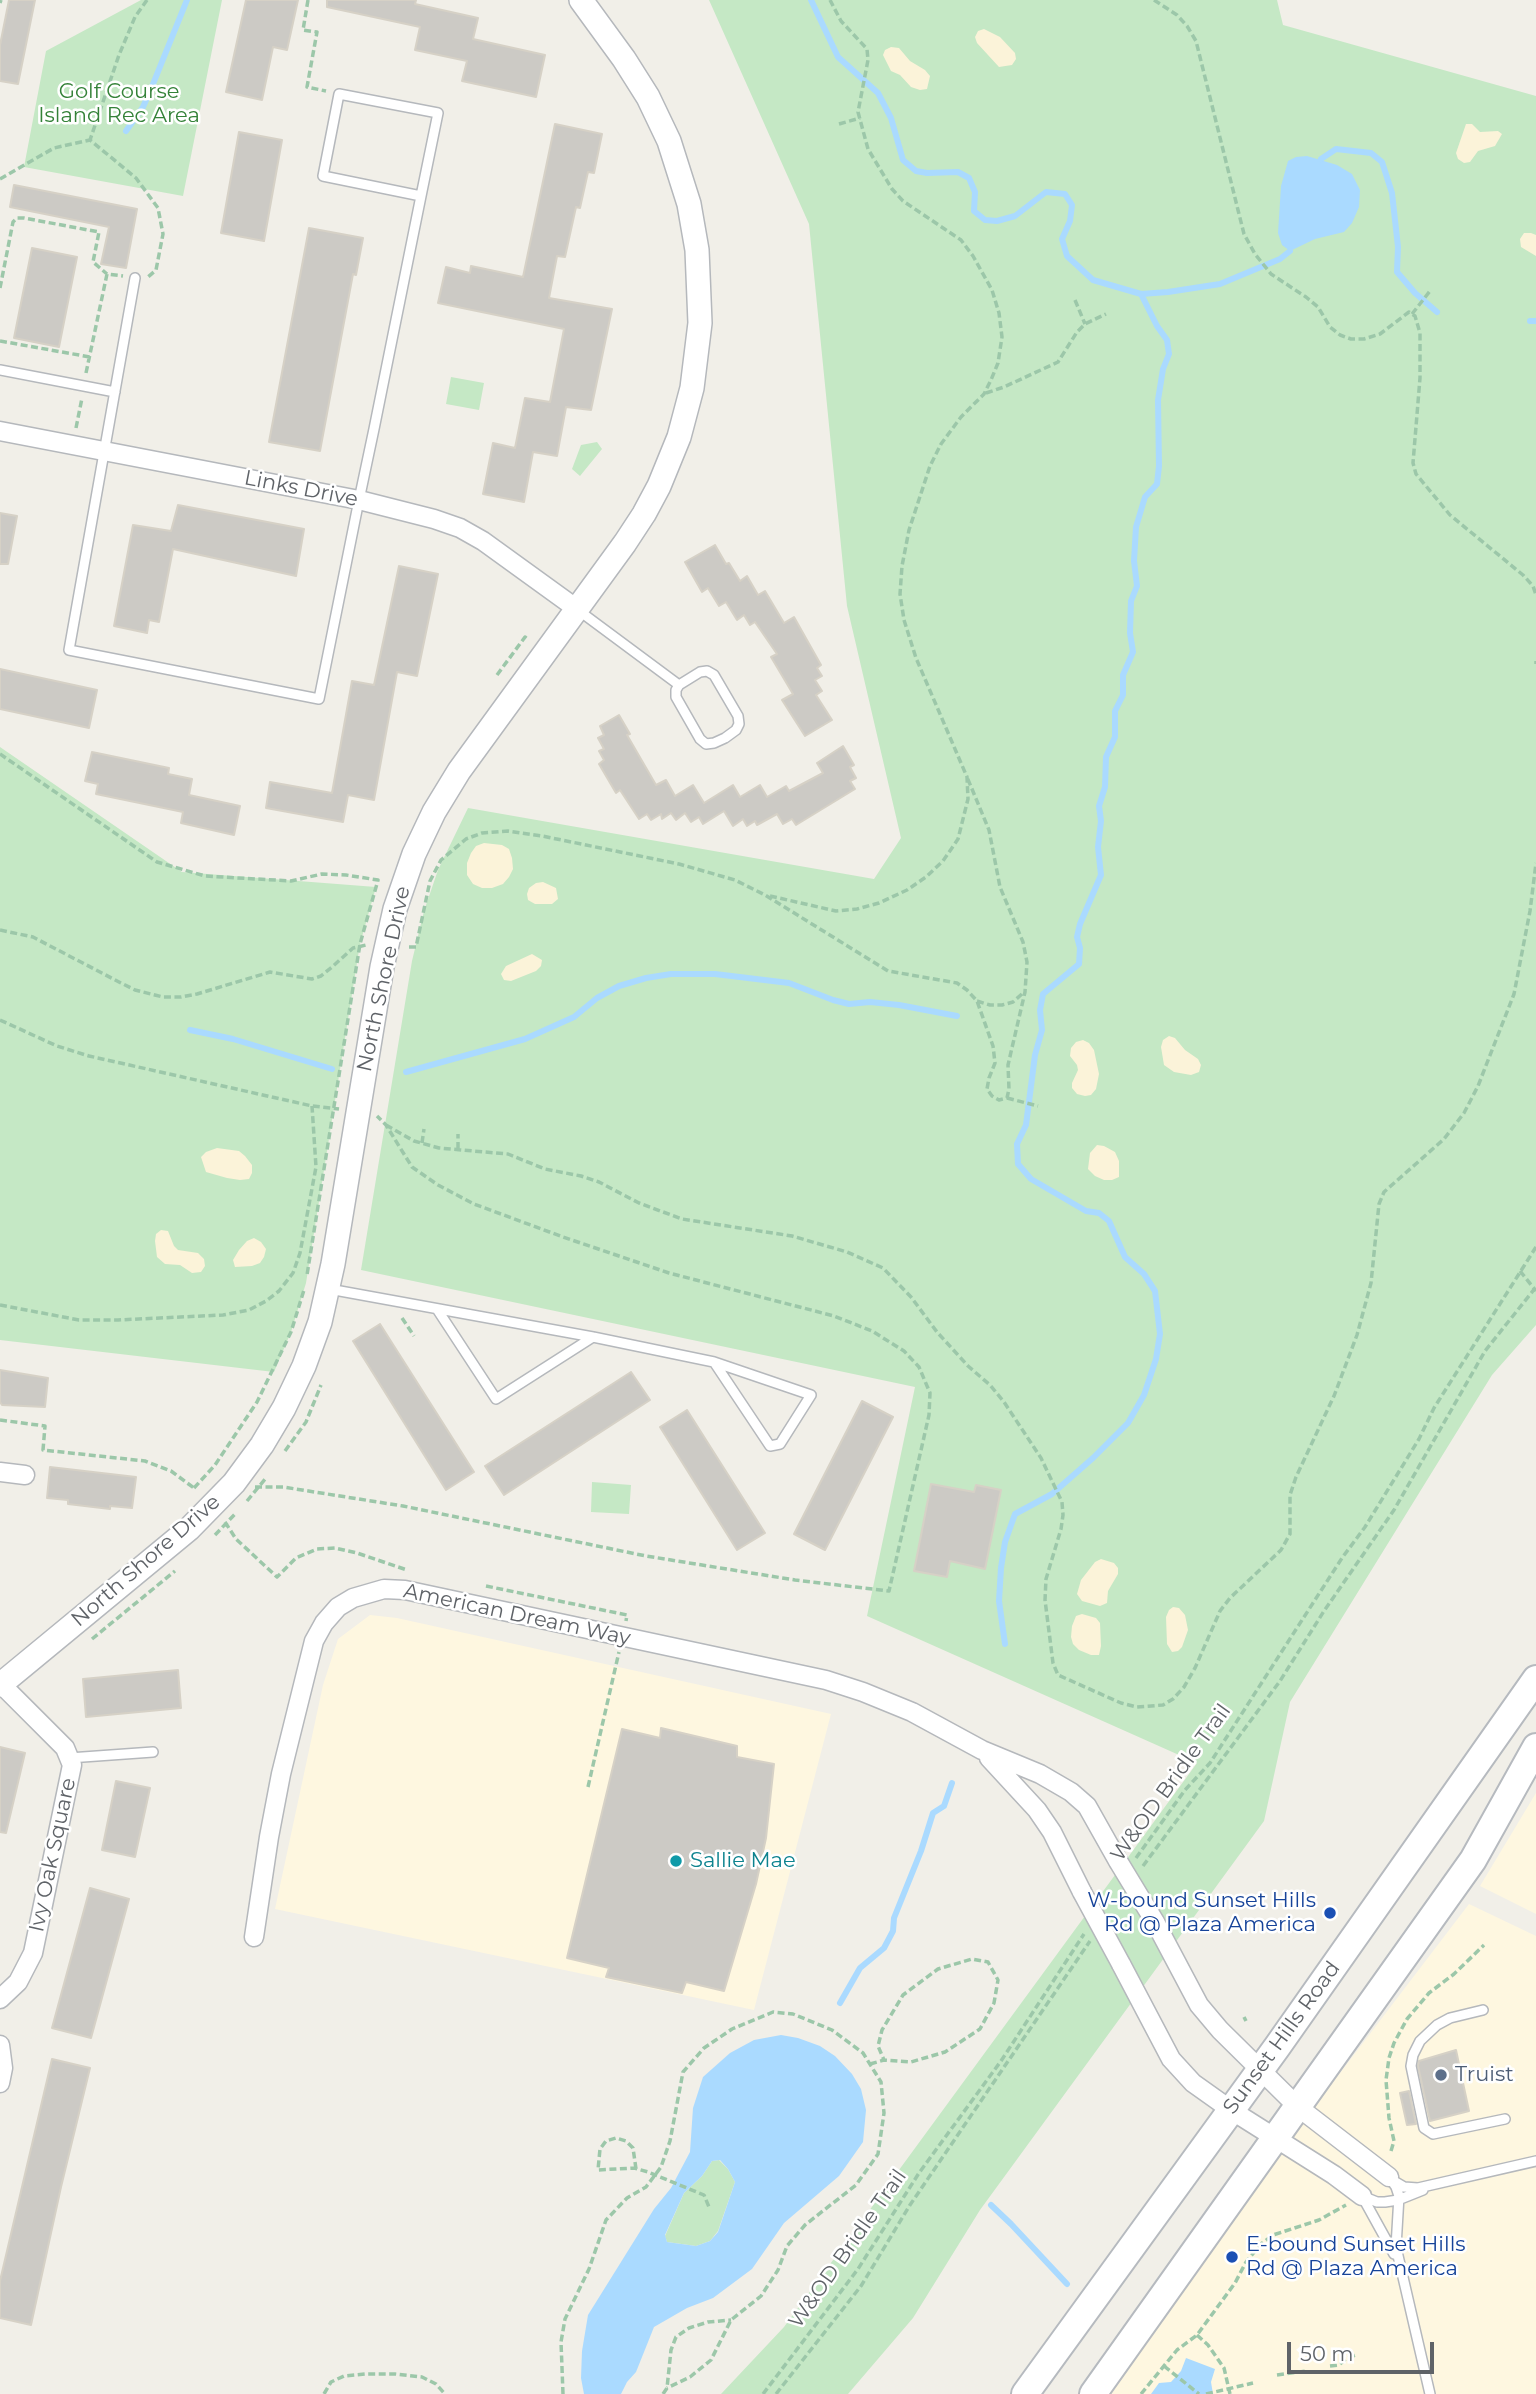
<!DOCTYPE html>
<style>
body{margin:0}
#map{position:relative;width:1536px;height:2394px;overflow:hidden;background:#f1efe8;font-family:Montserrat,sans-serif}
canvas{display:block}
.scale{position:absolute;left:1287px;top:2342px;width:147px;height:32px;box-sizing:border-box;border:4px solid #5f6368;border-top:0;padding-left:9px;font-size:21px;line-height:24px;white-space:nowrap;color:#5f6368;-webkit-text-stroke:5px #fff;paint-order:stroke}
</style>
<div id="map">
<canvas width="1536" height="2394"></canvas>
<div class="scale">50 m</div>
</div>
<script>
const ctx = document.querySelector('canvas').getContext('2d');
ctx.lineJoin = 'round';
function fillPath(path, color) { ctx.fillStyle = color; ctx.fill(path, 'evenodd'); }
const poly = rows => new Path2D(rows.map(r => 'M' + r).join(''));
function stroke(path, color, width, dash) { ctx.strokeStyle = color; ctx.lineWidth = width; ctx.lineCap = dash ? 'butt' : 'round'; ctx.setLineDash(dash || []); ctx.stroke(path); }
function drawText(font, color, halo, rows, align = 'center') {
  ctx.font = font + ' Montserrat,sans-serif'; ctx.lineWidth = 5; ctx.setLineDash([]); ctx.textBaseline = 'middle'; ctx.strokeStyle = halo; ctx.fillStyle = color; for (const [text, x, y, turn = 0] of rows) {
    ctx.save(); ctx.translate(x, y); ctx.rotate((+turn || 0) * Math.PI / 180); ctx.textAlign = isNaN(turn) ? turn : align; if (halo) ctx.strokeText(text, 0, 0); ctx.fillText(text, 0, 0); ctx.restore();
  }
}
fillPath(poly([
 [370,1615,397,1618,831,1714,754,2010,275,1909,323,1685,338,1639],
 [1536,1793,1536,1914,1480,1886],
 [1469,1904,1536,1936,1536,2394,1095,2394]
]), '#fef7e0');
fillPath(poly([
 [141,0,222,0,183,196,24,167,46,51],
 [709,0,1277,0,1283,25,1536,96,1536,1325,1492,1375,1290,1702,1264,1821,980,2210,913,2318,848,2394,721,2394,784,2327,1197,1763,867,1616,915,1387,361,1270,412,961,424,911,438,870,468,808,874,879,901,838,847,606,809,224],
 [451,377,484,383,479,410,446,404],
 [597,442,602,449,580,476,572,469,581,445],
 [0,747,182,872,376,887,360,944,306,1283,291,1332,274,1372,0,1340],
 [592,1482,631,1485,629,1514,591,1512],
 [719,2160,728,2169,735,2182,718,2231,710,2241,696,2246,667,2242,665,2236,684,2193,702,2176,712,2161]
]), '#c5e8c5');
fillPath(poly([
 [984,29,1000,37,1015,53,1016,59,1012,65,999,67,977,43,975,37,978,31],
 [891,47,899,48,910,61,925,70,930,76,927,89,920,90,911,87,900,75,891,71,883,55,885,50],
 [1466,124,1472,124,1480,132,1498,131,1502,134,1495,146,1478,151,1470,162,1464,163,1458,159,1456,153],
 [1524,233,1531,233,1536,235,1536,256,1521,247,1520,239],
 [484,843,502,845,509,849,512,858,513,869,509,877,503,884,492,888,482,888,473,884,467,875,467,863,471,853,476,846],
 [543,882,556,888,558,899,552,904,535,904,528,900,527,894,529,888,536,883],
 [532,954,542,960,541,966,536,971,511,981,504,980,501,974,506,966],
 [1169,1036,1175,1038,1185,1050,1198,1059,1201,1065,1199,1072,1191,1075,1174,1072,1164,1065,1161,1047,1163,1040],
 [1083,1040,1089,1043,1094,1050,1099,1074,1096,1089,1091,1095,1085,1096,1077,1094,1072,1088,1072,1083,1078,1070,1077,1065,1070,1056,1071,1048,1076,1042],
 [1097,1145,1104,1146,1115,1152,1119,1161,1119,1177,1112,1180,1104,1180,1095,1176,1088,1169,1090,1153],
 [217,1148,239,1151,245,1156,252,1165,252,1173,249,1179,240,1180,227,1178,206,1172,201,1157,206,1152],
 [161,1230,168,1231,174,1246,178,1250,198,1253,204,1259,205,1266,201,1272,192,1273,180,1265,165,1264,157,1257,155,1241,156,1234],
 [254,1238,261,1242,266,1249,264,1257,260,1263,252,1266,235,1267,233,1260,239,1250,247,1241],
 [1101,1559,1114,1563,1118,1568,1118,1574,1108,1591,1107,1603,1100,1606,1082,1601,1077,1594,1081,1580,1095,1562],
 [1173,1607,1179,1608,1185,1615,1188,1630,1182,1647,1178,1651,1172,1652,1167,1644,1166,1617,1169,1610],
 [1082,1614,1096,1618,1100,1623,1101,1646,1099,1655,1091,1655,1079,1650,1073,1644,1071,1637,1072,1626,1076,1616]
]), '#fbf3d9');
fillPath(poly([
 [1307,156,1337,165,1352,174,1360,190,1359,207,1352,223,1344,232,1315,239,1290,251,1282,245,1278,233,1281,186,1288,161,1296,157],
 [781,2035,798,2038,820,2046,835,2056,852,2074,861,2089,866,2110,863,2142,839,2176,784,2223,752,2269,713,2298,687,2308,654,2327,636,2372,627,2382,621,2394,584,2394,581,2378,582,2351,588,2315,654,2209,671,2188,690,2152,693,2108,703,2077,730,2053,754,2040],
 [720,2160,728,2169,735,2182,718,2232,710,2241,696,2246,667,2242,665,2235,684,2193,702,2176,712,2161],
 [1186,2358,1215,2369,1211,2382,1213,2394,1151,2394,1159,2383,1171,2382,1181,2371]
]), '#aadaff');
stroke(poly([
 [811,0,838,57,878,93,891,118,903,160,916,171,927,173,958,172,969,178,975,192,974,211,985,220,997,221,1015,216,1046,192,1065,194,1072,205,1070,221,1062,239,1067,256,1093,280,1141,294,1168,292,1220,284,1280,259,1290,251],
 [126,131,143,107,151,89,187,0],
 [1321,159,1336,149,1371,153,1382,162,1392,193,1398,247,1397,272,1415,293,1437,312],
 [1530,321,1536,321],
 [190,1030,233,1039,332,1069],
 [406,1072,525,1039,574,1017,597,998,619,986,646,978,671,974,715,974,789,983,833,1000,849,1004,870,1002,899,1005,957,1016],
 [1005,1644,999,1601,1001,1568,1005,1542,1015,1514,1052,1494,1093,1458,1128,1423,1144,1395,1156,1359,1160,1334,1155,1291,1144,1274,1125,1257,1109,1221,1099,1213,1086,1211,1031,1179,1018,1164,1017,1144,1026,1125,1035,1055,1042,1030,1040,1010,1043,994,1079,964,1080,948,1077,937,1080,924,1101,875,1098,847,1101,821,1099,806,1105,787,1106,757,1115,737,1115,711,1123,695,1123,675,1133,652,1130,633,1131,601,1137,586,1134,561,1136,527,1145,497,1157,484,1159,466,1158,400,1163,369,1169,354,1167,340,1157,326,1141,294],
 [840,2003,860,1968,884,1948,893,1931,894,1918,921,1851,933,1813,944,1806,952,1783],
 [991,2205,1011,2224,1067,2284]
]), '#aadaff', 6);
const building = poly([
 [9,0,35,0,18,84,0,81,0,45,9,0],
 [246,0,298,0,287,50,273,47,262,100,226,92,246,0],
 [327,0,416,0,415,4,478,18,473,39,545,55,536,97,462,81,467,61,415,50,420,27,327,7,327,0],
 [555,124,602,134,594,173,588,172,580,208,576,207,565,257,557,256,549,298,612,309,591,410,566,407,557,456,533,452,524,502,483,494,493,443,515,448,525,398,550,402,564,329,438,303,446,267,470,273,471,266,523,277,555,124],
 [239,132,282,140,264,241,221,233,239,132],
 [14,185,137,209,126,268,101,264,109,227,10,207,14,185],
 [309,228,363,238,356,275,353,274,320,451,269,442,309,228],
 [32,248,77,257,59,347,14,338,32,248],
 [178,505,304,529,296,576,173,549,159,622,149,620,147,633,114,626,133,525,171,531,178,505],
 [0,513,17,516,8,564,0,564,0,513],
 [715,545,726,564,729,563,740,581,747,576,758,595,765,591,784,623,794,617,821,665,817,668,822,676,815,680,822,691,816,695,832,720,805,736,782,700,793,694,771,657,777,654,755,622,750,625,744,615,737,620,726,602,719,606,708,588,702,592,685,562,715,545],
 [399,566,438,574,417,676,397,672,374,800,348,795,343,822,266,808,270,782,332,793,352,681,374,685,399,566],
 [0,669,97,690,89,728,0,709,0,669],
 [619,715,630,734,627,735,656,785,666,780,675,796,693,785,704,803,733,785,740,797,760,785,767,797,786,786,789,791,823,773,817,763,843,746,854,765,850,767,856,778,850,781,855,789,796,825,792,819,783,824,777,814,757,825,755,821,747,826,743,819,733,826,724,811,703,824,699,817,691,822,685,813,676,820,671,813,662,819,661,814,651,820,647,814,639,819,620,790,616,793,599,764,604,760,599,751,604,749,598,738,604,735,600,726,619,715],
 [92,752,169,768,168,774,192,779,189,795,240,806,234,835,181,823,183,812,96,794,98,784,85,781,92,752],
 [380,1324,474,1472,446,1490,353,1341,380,1324],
 [0,1370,48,1378,45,1407,2,1405,0,1402,0,1370],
 [631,1372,650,1400,504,1495,485,1466,631,1372],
 [862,1401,893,1417,825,1550,794,1534,862,1401],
 [687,1410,765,1533,737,1550,660,1427,687,1410],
 [50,1467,136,1477,132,1508,110,1506,110,1509,68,1504,68,1500,47,1498,50,1467],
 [931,1484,974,1492,976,1485,1001,1490,985,1569,950,1561,947,1577,914,1571,931,1484],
 [178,1670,181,1708,86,1717,83,1679,178,1670],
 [661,1728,737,1746,737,1757,774,1764,766,1838,756,1884,724,1991,686,1982,682,1993,606,1977,609,1968,567,1958,622,1729,660,1738,661,1728],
 [0,1747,25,1753,6,1833,0,1832,0,1747],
 [116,1781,150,1788,135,1857,102,1850,116,1781],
 [90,1888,129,1899,91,2038,52,2028,90,1888],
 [1456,2050,1469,2111,1430,2121,1418,2066,1419,2061,1456,2050],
 [52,2059,90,2068,61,2187,31,2325,0,2318,0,2281,52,2059],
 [1409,2091,1416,2124,1407,2125,1400,2093,1409,2091]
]);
fillPath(building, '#cccac5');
stroke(building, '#d6d1c6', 2);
const service = poly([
 [135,278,69,650,319,699,359,500,374,429,421,196,438,113,339,94,323,176,421,196],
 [0,370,115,392],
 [578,610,679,685],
 [707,671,714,675,738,716,739,724,736,730,725,738,714,743,706,744,700,739,676,697,676,690,679,685,700,672,707,671],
 [329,1289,593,1337,714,1362,811,1395,780,1444,770,1446,714,1362],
 [437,1309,496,1399,593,1337],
 [69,1758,153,1752],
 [1483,2010,1450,2018,1437,2025,1420,2041,1413,2055,1411,2066,1424,2128,1433,2134,1505,2119],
 [1389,2177,1396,2187,1399,2196,1396,2247,1430,2394],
 [1392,2180,1404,2187,1418,2188,1536,2161],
 [1362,2196,1377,2202,1385,2202,1398,2200,1423,2190],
 [1362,2196,1394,2254]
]);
const minor = poly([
 [0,431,359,500,434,519,460,528,483,541,577,609],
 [0,1472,25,1475],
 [989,1758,1037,1810,1052,1832,1082,1892],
 [1155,1922,1199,2005,1220,2030,1298,2107,1389,2177],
 [254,1937,269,1837,281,1774,314,1641,324,1623,338,1607,353,1598,384,1589,405,1590,826,1680,863,1692,912,1712,982,1750,1040,1774,1071,1792,1087,1806,1118,1861],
 [1121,1964,1171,2059,1193,2083,1231,2110,1334,2175,1362,2196],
 [0,1999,18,1982,33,1953,72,1765,65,1748,1,1684],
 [0,2045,3,2068,0,2083]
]);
const tertiary = poly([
 [0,1685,189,1529,234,1483,262,1445,284,1408,304,1366,320,1322,333,1264,382,967,395,909,414,854,434,812,459,771,625,543,644,514,659,486,679,437,692,388,700,323,697,250,689,204,669,141,648,97,624,59,581,0]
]);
const secondary = poly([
 [1025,2394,1277,2047,1536,1679],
 [1093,2394,1473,1860,1536,1747]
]);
stroke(service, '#b5b8bc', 12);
stroke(minor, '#b5b8bc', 21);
stroke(tertiary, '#b5b8bc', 26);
stroke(secondary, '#b6babf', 30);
stroke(poly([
 [147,0,135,17,119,55,90,140,136,178,158,208,163,234,156,270,148,277],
 [308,0,303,30,317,32,307,87,326,91],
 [1154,0,1177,15,1187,26,1196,41,1238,210,1244,234,1255,254,1271,274,1306,297,1318,307,1330,327,1340,335,1351,339,1364,339,1380,334,1409,312,1415,316,1420,333,1420,378,1413,463,1416,474,1450,515,1523,575,1533,586,1536,595],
 [0,3,1,0],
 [839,124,860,118],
 [0,179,54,148,90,140],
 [0,288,13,222,17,218,24,218,99,232,93,262,107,274],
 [1075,300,1085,324],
 [1412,314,1430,291],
 [0,341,90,357],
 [86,373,107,274,123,276],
 [986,393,1004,387,1058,362,1077,332,1085,324,1106,314],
 [76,428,82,398],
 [1536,661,1536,664],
 [497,675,525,637,529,640],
 [0,754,157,862,205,876,291,881,322,874,346,875,378,880,360,944,307,1275],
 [770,896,836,911,857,909,879,903,907,890,926,877,943,861,958,839,968,799,967,777,916,658,904,620,900,594,902,566,909,530,930,466,941,444,961,417,984,394,991,380,998,363,1002,337,999,313,992,290,973,256,961,240,903,201,892,189,868,149,858,112,868,60,867,49,841,21,830,0],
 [0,930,33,937,119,982,135,990,163,997,181,997,197,994,270,972,312,979,321,976,332,967,353,948,366,945],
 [409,947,416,947,430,881,441,860,466,839,482,833,508,831,542,836,679,864,735,880,765,895,888,971,957,983,967,990,977,1001,993,1046,995,1063,989,1078,987,1089,992,1096,999,1100,1007,1098,1009,1089,1008,1065,1025,992,1027,962,1023,942,1000,887,989,830,967,777],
 [977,1001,990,1005,1002,1005,1013,1002,1023,993],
 [0,1020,57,1046,89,1056,312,1106,339,1109],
 [1007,1098,1038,1106],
 [386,1125,414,1141,439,1148,508,1154,545,1169,581,1176,599,1182,639,1203,682,1219,792,1236,847,1252,883,1268,911,1297,937,1332,968,1366,990,1385,1004,1402,1041,1458,1062,1502,1063,1515,1061,1529,1046,1579,1045,1600,1053,1663,1058,1675,1121,1703,1137,1707,1163,1705,1173,1699,1184,1687,1195,1668,1220,1611,1230,1598,1281,1550,1290,1534,1290,1495,1296,1477,1334,1396,1357,1335,1371,1283,1379,1204,1384,1192,1444,1139,1464,1113,1478,1086,1514,994,1530,911,1536,863],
 [422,1143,424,1129],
 [458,1149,458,1134],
 [1520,1271,1536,1291],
 [0,1305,79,1320,118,1320,223,1315,249,1310,266,1301,279,1291,293,1273,300,1253,316,1167,312,1106],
 [402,1318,414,1336],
 [0,1420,45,1426,43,1450,145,1461,171,1471,194,1488],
 [285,1451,306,1422,321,1385],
 [255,1487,283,1487,403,1506,646,1556,795,1580,889,1591,929,1415,930,1393,919,1367,904,1351,872,1331,834,1316,669,1273,563,1237,474,1204,438,1185,412,1167,386,1125,377,1116],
 [194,1488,215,1465,257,1402,291,1332,304,1290],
 [225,1522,236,1539,277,1577,296,1558,317,1549,335,1548,357,1553,407,1570],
 [215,1535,236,1513],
 [486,1586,627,1615,626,1621],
 [92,1639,175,1571],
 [588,1787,619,1652],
 [1136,1858,1185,1790,1210,1763,1342,1558,1365,1527,1419,1439,1434,1408,1536,1247],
 [1143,1866,1280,1681,1324,1611,1394,1510,1485,1351,1536,1287],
 [1244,2017,1246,2021],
 [870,2064,884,2060,911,2062,945,2052,980,2029,994,2003,998,1980,988,1962,972,1959,938,1969,903,1995,882,2030,878,2046,884,2060],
 [1391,2151,1394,2141,1389,2118,1386,2080,1389,2058,1394,2043,1407,2019,1429,1993,1454,1974,1484,1945],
 [636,2169,633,2148,626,2141,616,2138,606,2141,600,2149,598,2170,634,2168,648,2172,704,2195,709,2207],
 [1197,2335,1208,2345,1224,2368,1230,2394],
 [1164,2366,1199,2394],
 [1330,2366,1339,2365,1347,2358,1356,2355],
 [1277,2375,1306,2371],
 [324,2394,331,2382,344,2376,365,2374,395,2374,422,2377,436,2384,445,2394],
 [563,2394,561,2342,565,2319,589,2269,606,2220,627,2198,646,2187,661,2167,670,2141,683,2072,704,2048,732,2029,773,2012,793,2014,832,2030,863,2053,881,2082,884,2113,878,2154,856,2185,805,2225,787,2246,778,2270,761,2296,731,2320,711,2360,690,2377,667,2388],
 [663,2394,667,2388,671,2350,676,2337,689,2328,708,2322,731,2320],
 [763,2394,858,2269,919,2173,1001,2061,1084,1934],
 [776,2394,861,2286,910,2205,1090,1941],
 [1141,2394,1177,2350,1197,2335,1235,2283,1246,2262,1261,2244,1273,2235,1319,2220,1346,2205],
 [1206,2394,1253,2383]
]), '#9cc7a9', 3.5, [7, 3.5]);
stroke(service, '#fff', 9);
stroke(minor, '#fff', 18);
stroke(tertiary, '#fff', 23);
stroke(secondary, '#fff', 26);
const minorBridge = poly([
 [1118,1861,1155,1922],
 [1082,1892,1121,1964]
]);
stroke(minorBridge, '#b5b8bc', 21, []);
stroke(poly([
 [247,1501,266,1478]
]), '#9cc7a9', 3.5, [7, 3.5]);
stroke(minorBridge, '#fff', 18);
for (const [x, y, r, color] of [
 [676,1861,7,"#0f9aa8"],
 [1330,1913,7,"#1a4fb4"],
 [1441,2075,7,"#5c6f8a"],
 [1232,2257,7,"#1a4fb4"]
]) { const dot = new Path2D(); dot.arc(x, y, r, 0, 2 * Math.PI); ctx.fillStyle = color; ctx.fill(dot); stroke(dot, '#fff', 2.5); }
drawText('21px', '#348238', '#fff', [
 ["Golf Course",119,92],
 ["Island Rec Area",119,116]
]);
drawText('21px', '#5f6368', '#fff', [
 ["Links Drive",301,489,11],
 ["North Shore Drive",384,979,-78],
 ["North Shore Drive",146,1561,-41],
 ["American Dream Way",517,1615,12],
 ["W&OD Bridle Trail",1171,1783,-54],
 ["Ivy Oak Square",53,1855,-78],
 ["Sunset Hills Road",1282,2038,-54],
 ["W&OD Bridle Trail",848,2249,-55]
]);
drawText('21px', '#0d838f', '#fff', [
 ["Sallie Mae",690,1861]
], 'left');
drawText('21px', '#164399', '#fff', [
 ["W-bound Sunset Hills",1316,1901],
 ["Rd @ Plaza America",1316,1925],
 ["E-bound Sunset Hills",1246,2245,"left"],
 ["Rd @ Plaza America",1246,2269,"left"]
], 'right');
drawText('21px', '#4e5e75', '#fff', [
 ["Truist",1455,2075]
], 'left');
</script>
